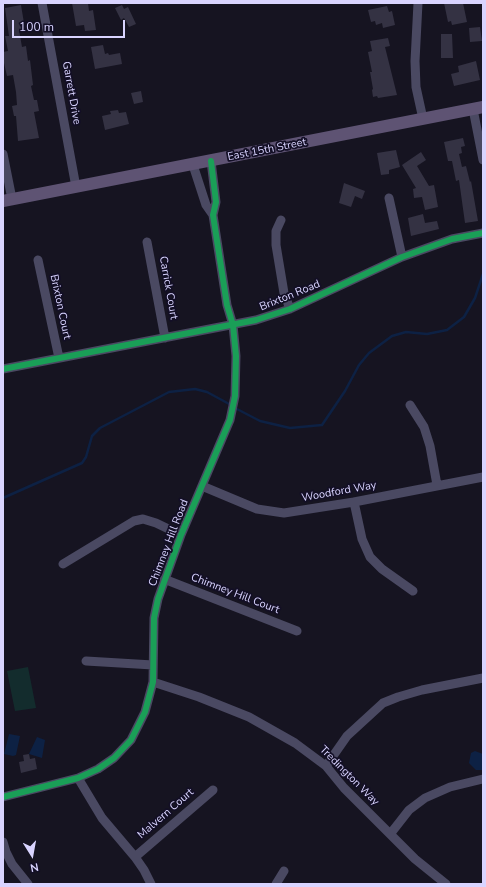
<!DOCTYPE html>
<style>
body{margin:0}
#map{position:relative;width:486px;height:887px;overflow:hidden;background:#161421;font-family:"Nunito Sans",sans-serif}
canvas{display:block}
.frame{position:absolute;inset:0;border:4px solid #d9d4ff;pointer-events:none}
.north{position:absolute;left:12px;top:835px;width:40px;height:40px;-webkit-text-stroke:3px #130f26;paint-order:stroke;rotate:169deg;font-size:11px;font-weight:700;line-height:16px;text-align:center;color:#d9d4ff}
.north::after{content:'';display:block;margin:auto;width:14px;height:18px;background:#d9d4ff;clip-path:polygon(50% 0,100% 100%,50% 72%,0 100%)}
.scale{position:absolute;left:12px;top:20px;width:113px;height:18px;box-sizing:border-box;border:2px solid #d9d4ff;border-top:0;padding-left:5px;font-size:12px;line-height:14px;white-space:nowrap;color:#d9d4ff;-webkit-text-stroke:3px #130f26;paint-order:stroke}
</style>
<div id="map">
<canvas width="486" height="887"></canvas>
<div class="frame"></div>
<div class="north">N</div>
<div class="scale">100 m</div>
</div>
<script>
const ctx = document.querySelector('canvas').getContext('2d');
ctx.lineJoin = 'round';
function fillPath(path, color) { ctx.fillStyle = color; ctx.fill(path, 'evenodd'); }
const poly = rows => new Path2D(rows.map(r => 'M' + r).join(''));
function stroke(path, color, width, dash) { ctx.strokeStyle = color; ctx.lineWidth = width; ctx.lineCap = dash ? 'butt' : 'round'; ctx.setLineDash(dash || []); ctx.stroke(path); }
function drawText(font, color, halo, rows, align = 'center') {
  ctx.font = font + ' "Nunito Sans",sans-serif'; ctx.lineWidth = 3.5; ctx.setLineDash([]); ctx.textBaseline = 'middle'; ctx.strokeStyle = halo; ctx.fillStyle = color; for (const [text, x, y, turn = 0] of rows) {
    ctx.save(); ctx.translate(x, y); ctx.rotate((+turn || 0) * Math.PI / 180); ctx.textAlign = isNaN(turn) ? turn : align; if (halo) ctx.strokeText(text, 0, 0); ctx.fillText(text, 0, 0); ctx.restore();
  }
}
fillPath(poly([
 [28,667,36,708,15,711,7,671]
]), '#132c2d');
fillPath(poly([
 [9,734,20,736,16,755,13,756,4,754],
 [37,737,45,740,42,758,29,754],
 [475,751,483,754,483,770,476,770,469,763,471,753]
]), '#0d2144');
stroke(poly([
 [235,408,260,421,290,428,322,425,345,391,359,365,369,353,392,336,406,332,427,334,447,330,464,317,475,298,483,274],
 [3,498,82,463,86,457,92,436,100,428,169,392,195,389,207,392,231,405]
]), '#0d2144', 2.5);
fillPath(poly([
 [72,3,88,3,89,11,93,10,96,30,85,31,84,25,76,26],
 [444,3,463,3,467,22,452,25,451,21,448,22],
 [21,5,25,29,19,30,22,47,26,46,28,61,30,60,33,85,31,86,34,100,37,100,39,111,34,112,39,138,18,141,16,116,14,116,12,106,17,105,16,92,13,75,7,76,4,63,3,63,3,52,8,51,5,36,9,36,5,8],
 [122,5,124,9,128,7,136,24,129,27,124,18,121,20,115,8],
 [387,6,389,12,392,11,395,25,383,28,382,23,376,25,375,21,371,22,368,10],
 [480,27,482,41,470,42,469,28],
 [441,34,452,34,453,58,441,58],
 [388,38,390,46,385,47,397,95,378,98,377,96,373,97,372,90,373,89,370,72,372,72,368,52,372,51,370,41],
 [103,45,105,54,108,53,109,55,120,53,122,64,95,69,91,47],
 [476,61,480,80,454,86,451,74,459,72,458,66],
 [141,91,143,102,134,104,131,93],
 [118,110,119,113,126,112,129,124,105,130,102,116,111,114,110,111],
 [463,138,465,146,461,147,462,153,459,154,462,167,466,166,470,182,471,181,478,221,465,223,459,180,456,181,452,161,448,161,444,142],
 [396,150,400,167,389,170,389,174,381,175,377,153],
 [421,152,426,160,417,166,429,186,434,185,438,207,425,210,422,197,414,198,413,189,416,188,402,165],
 [344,183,365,191,362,199,355,196,351,207,339,203],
 [423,214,425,223,437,221,439,229,411,236,408,218],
 [29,754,30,759,35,758,37,769,21,773,19,762,24,761,23,755]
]), '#343243');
stroke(poly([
 [42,3,76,187],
 [418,3,415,61,416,87,423,119],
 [473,109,483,160],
 [3,154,12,199],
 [193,165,206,205,213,215],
 [389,198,402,257],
 [281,220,276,231,276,245,284,293,290,309],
 [147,242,165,338],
 [38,260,59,358],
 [3,369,256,320,290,309,402,257,452,239,483,233],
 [410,405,424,427,430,446,437,485],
 [202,486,257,509,284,513,354,502,483,477],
 [354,502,362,539,370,557,382,569,413,591],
 [63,564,134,521,143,519,156,523,181,535],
 [164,579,297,631],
 [86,661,153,665],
 [153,682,199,697,249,717,295,743,326,766,344,788,415,859,446,884],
 [326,766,347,736,383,703,398,697,422,690,483,678],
 [78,778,102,818,135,857,144,870,151,884],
 [3,797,78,778,98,769,114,758,131,740,145,712,153,682,154,618,158,599,181,535,230,420,235,396,236,356,233,325,227,305,213,215,216,202,211,161],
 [391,833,409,810,425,798,450,787,483,779],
 [3,842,6,852,12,864,28,884],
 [135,857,213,790],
 [276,884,284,871]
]), '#4a4962', 9);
stroke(poly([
 [3,201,483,107]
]), '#5e5373', 12);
stroke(poly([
 [3,369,256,320,290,309,402,257,452,239,483,233],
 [3,797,78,778,98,769,114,758,131,740,145,712,153,682,154,618,158,599,181,535,230,420,235,396,236,356,233,325,227,305,213,215,216,202,211,161]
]), '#1a9f57', 6);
drawText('11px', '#d9d4ff', '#130f26', [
 ["Garrett Drive",71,93,80],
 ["East 15th Street",267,150,-11],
 ["Carrick Court",168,288,80],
 ["Brixton Road",290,296,-22],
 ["Brixton Court",60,307,78],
 ["Woodford Way",339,492,-10],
 ["Chimney Hill Road",169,543,-69],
 ["Chimney Hill Court",235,594,21],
 ["Tredington Way",349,776,45],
 ["Malvern Court",166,814,-41]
]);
</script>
